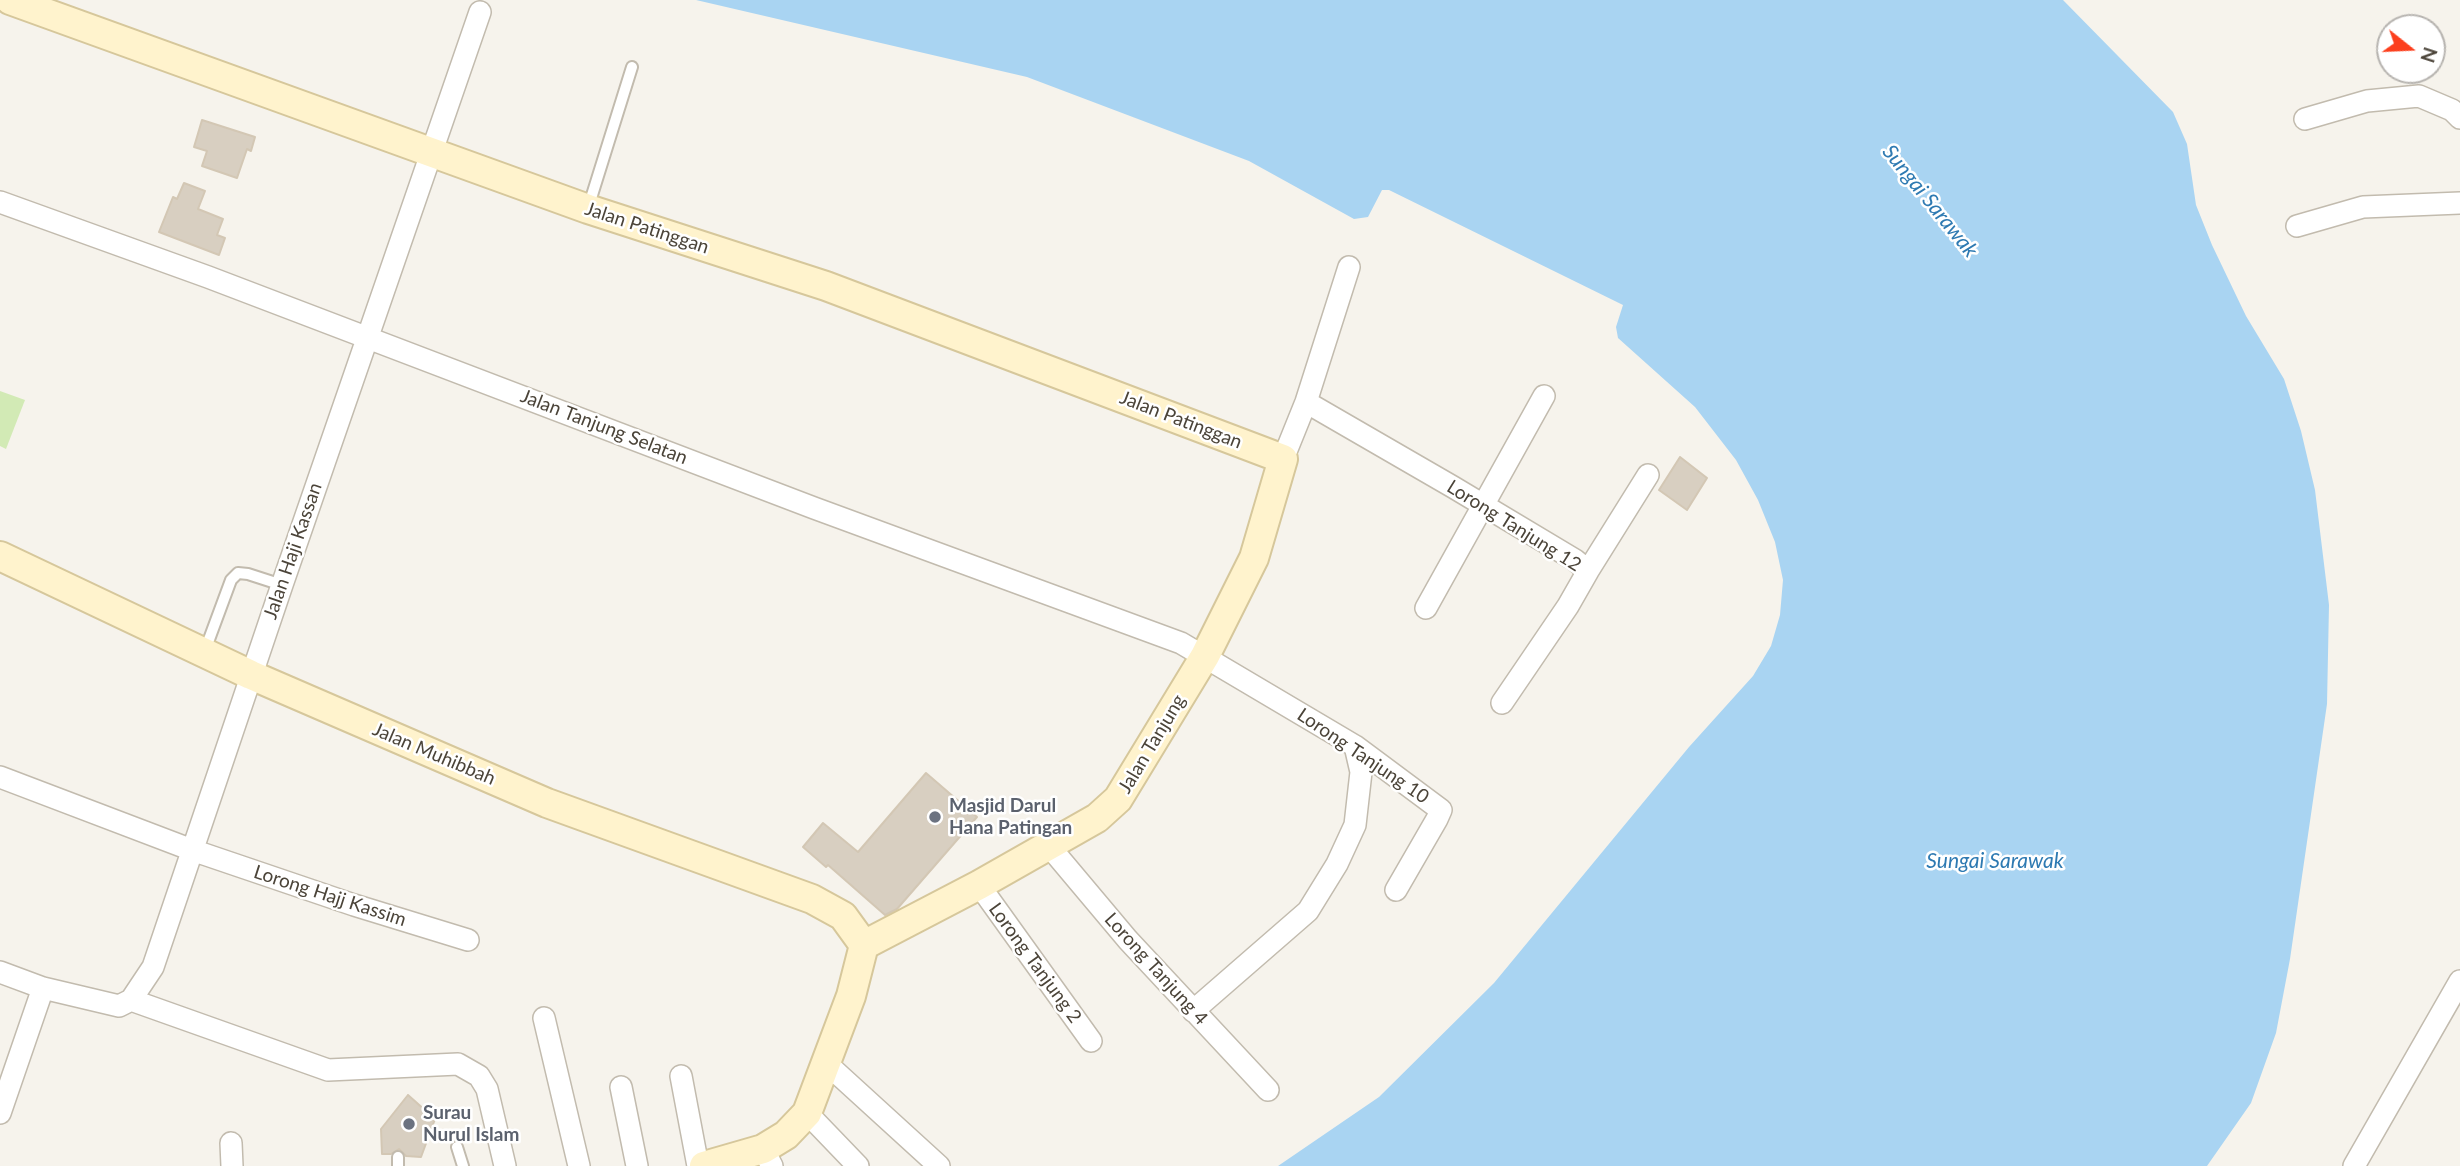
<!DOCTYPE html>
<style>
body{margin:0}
#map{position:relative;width:2460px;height:1166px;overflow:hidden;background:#f6f3ec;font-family:Lato,sans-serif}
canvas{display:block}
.north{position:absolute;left:2376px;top:14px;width:70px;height:70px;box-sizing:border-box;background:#fff;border:2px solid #b7b4b0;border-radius:50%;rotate:108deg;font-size:19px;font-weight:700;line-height:28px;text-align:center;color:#4b4439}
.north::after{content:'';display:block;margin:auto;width:24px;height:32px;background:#fc3f1d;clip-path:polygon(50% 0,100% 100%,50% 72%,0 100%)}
</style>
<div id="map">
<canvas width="2460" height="1166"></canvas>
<div class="north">N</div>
</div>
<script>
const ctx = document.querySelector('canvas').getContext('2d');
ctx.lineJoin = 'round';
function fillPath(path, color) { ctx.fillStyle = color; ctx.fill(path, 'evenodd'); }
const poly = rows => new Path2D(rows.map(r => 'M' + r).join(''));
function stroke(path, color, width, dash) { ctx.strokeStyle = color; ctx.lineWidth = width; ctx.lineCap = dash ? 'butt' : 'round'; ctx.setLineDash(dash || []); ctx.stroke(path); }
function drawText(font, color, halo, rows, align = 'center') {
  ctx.font = font + ' Lato,sans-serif'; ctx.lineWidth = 5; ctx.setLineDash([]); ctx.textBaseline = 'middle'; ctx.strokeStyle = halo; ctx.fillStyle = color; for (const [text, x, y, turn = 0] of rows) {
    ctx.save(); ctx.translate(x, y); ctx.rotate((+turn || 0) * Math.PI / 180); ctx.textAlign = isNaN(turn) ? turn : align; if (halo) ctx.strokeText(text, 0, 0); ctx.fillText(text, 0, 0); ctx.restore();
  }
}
fillPath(poly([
 [0,391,25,400,6,449,0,446]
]), '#d2eab5');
fillPath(poly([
 [696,0,2063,0,2173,112,2187,144,2196,205,2212,245,2246,316,2284,379,2301,431,2315,490,2329,605,2327,704,2290,959,2276,1033,2251,1103,2207,1166,1278,1166,1379,1097,1494,983,1689,747,1753,676,1771,646,1780,615,1783,580,1775,542,1758,500,1736,460,1695,407,1618,338,1616,327,1623,305,1389,190,1382,190,1368,217,1354,219,1249,161,1027,77]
]), '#a9d4f2');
const building = poly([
 [202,120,255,137,251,151,247,149,237,178,202,166,207,151,194,147,202,120],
 [184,183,205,191,198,209,223,219,217,235,225,238,219,255,159,232,173,197,177,199,184,183],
 [1680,457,1707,478,1687,510,1659,490,1680,457],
 [926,773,977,817,897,909,885,915,828,865,826,867,803,847,823,823,858,852,926,773],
 [408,1095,435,1119,421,1157,406,1156,399,1149,391,1154,382,1154,381,1129,408,1095]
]);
fillPath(building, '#d8cfc1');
stroke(building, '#d3c7b4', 2);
const lane = poly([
 [588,208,632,67],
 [204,653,231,580,238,573,248,574,282,585],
 [457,1147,463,1166],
 [398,1157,398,1166]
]);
const street = poly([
 [2305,119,2367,101,2419,96,2452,110,2460,118],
 [0,202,208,277,814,508,1181,643,1355,746,1441,810,1437,819,1396,890],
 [2297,226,2363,207,2460,203],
 [1306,402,1453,487,1575,560,1588,571,1568,606,1502,703],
 [1283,459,1306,402,1349,267],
 [1588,571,1648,475],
 [1426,608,1544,396],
 [0,777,192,850,354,905,468,940],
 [1049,846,1128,940,1268,1090],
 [979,885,1091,1041],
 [0,972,43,988,119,1006,131,1000,153,967,282,585,480,12],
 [131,1000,328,1070,458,1064,479,1076,487,1089,505,1166],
 [1193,1011,1308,911,1337,864,1355,825,1361,772,1355,746],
 [544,1018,579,1166],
 [826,1063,939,1166],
 [681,1076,698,1166],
 [621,1087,637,1166],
 [0,1113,43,988],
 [807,1113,858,1166],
 [231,1143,232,1166],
 [763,1149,772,1166],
 [2354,1166,2460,981]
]);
const secondary = poly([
 [10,0,588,209,826,286,1283,459,1254,558,1205,656,1118,799,1097,818,979,885,864,945],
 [0,556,251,675,547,803,812,899,843,916,864,945],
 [704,1166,763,1149,786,1135,807,1113,851,996,864,945]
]);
stroke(lane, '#c2bbae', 14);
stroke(street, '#c2bbae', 24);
stroke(secondary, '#d6c79b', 32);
stroke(lane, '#fff', 10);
stroke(street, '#fff', 21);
stroke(secondary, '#fff3cd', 28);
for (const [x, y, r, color] of [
 [935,817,7,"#6b7280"],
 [409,1124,7,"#6b7280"]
]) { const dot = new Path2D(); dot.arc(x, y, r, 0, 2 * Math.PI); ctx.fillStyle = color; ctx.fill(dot); stroke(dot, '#fff', 2.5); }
drawText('19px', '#4b4439', '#fff', [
 ["Jalan Patinggan",647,228,18],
 ["Jalan Patinggan",1181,420,21],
 ["Jalan Tanjung Selatan",604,427,21],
 ["Lorong Tanjung 12",1514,526,32],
 ["Jalan Haji Kassan",293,551,-71],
 ["Jalan Tanjung",1152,744,-59],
 ["Jalan Muhibbah",434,754,23],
 ["Lorong Tanjung 10",1363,756,34],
 ["Lorong Hajj Kassim",330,896,18],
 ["Lorong Tanjung 2",1035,963,54],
 ["Lorong Tanjung 4",1156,969,48]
]);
drawText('bold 19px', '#5b616d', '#fff', [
 ["Masjid Darul",949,806],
 ["Hana Patingan",949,828],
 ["Surau",423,1113],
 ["Nurul Islam",423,1135]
], 'left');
drawText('italic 21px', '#2e7ab2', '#fff', [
 ["Sungai Sarawak",1930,201,51],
 ["Sungai Sarawak",1995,861]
]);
</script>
